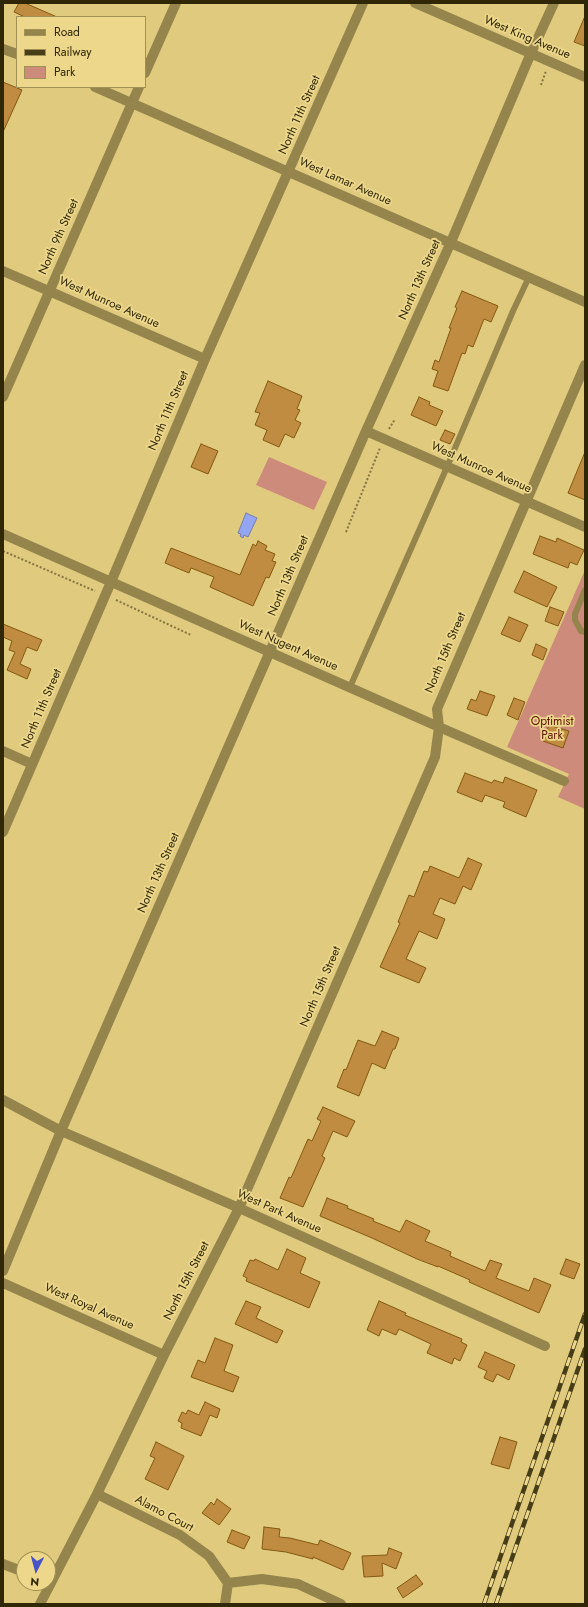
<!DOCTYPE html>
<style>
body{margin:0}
#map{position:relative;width:588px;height:1607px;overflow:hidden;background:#e0ca7e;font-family:Jost,sans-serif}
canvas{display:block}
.frame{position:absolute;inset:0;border:4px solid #302707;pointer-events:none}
.legend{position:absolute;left:16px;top:16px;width:130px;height:72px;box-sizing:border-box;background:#edd78b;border:1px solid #a19156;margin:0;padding:5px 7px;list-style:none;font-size:12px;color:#302707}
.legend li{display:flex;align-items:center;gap:8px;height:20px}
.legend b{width:20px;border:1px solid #a19156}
.north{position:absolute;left:16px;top:1551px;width:40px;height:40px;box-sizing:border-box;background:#edd78b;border:1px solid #a19156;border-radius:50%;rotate:186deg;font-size:11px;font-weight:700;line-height:16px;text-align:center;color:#302707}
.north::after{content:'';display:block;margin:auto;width:14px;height:18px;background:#4853c8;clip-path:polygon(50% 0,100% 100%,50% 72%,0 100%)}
</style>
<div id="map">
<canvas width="588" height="1607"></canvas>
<div class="frame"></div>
<ul class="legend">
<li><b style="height:5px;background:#95854d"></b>Road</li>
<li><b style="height:5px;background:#473d17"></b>Railway</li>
<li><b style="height:11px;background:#cd8b7b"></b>Park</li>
</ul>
<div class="north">N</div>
</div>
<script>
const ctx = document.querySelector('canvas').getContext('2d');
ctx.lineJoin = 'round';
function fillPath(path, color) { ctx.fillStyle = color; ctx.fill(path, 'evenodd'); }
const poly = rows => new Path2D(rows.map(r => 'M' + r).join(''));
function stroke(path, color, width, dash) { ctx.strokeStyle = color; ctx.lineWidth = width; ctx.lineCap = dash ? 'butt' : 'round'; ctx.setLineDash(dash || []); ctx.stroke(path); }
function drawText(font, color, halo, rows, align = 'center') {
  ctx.font = font + ' Jost,sans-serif'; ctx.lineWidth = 3.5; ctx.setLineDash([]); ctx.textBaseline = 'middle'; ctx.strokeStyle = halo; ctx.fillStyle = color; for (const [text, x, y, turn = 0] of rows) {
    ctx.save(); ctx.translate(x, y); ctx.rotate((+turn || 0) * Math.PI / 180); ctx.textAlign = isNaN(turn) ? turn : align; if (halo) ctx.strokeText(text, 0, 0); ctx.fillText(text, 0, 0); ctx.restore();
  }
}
fillPath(poly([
 [269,457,327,482,314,510,256,485],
 [585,570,585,809,558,797,569,774,507,747]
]), '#cd8b7b');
const water = poly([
 [246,513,257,518,248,537,244,535,243,538,240,536,241,534,238,533,246,513]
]);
fillPath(water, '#94a5f1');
stroke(water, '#767fab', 1);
const building = poly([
 [19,3,25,3,57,17,25,17,14,12,19,3],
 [585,16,585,46,574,42,585,16],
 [3,82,22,90,3,132,3,82],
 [462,291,498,306,491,322,484,319,473,347,468,345,465,354,462,353,448,391,433,386,438,371,432,369,435,360,439,362,451,328,449,328,457,308,455,307,462,291],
 [268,381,302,396,297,409,300,410,295,420,301,423,294,438,285,434,279,447,263,440,267,430,255,425,260,413,255,412,268,381],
 [419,397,430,402,429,405,443,411,436,426,411,415,419,397],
 [445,430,455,434,450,444,440,440,445,430],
 [201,444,218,451,208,474,191,467,201,444],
 [585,452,585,500,568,493,585,452],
 [540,536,556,542,557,538,584,550,577,565,570,562,568,568,533,554,540,536],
 [258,541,267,546,265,550,275,554,272,561,276,562,269,578,266,577,253,606,210,587,214,577,191,568,189,573,165,563,171,548,240,575,253,544,256,546,258,541],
 [524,571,557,587,547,607,514,592,524,571],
 [550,607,564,612,558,626,545,621,550,607],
 [509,617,528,625,520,642,501,634,509,617],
 [3,624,42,640,37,651,27,647,20,664,31,669,27,679,7,670,15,652,9,650,12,641,3,637,3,624],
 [536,644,547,649,543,660,532,655,536,644],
 [480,691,495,696,487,716,467,709,471,699,476,701,480,691],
 [514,698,525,702,518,720,507,715,514,698],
 [549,725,569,731,563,748,543,741,549,725],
 [465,773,492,783,494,780,503,783,505,777,537,790,526,817,503,807,505,802,485,795,482,802,457,792,465,773],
 [468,858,482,864,471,890,463,886,455,904,440,898,433,914,445,919,437,939,419,931,406,959,426,968,419,983,380,967,400,923,398,922,409,895,414,897,424,871,428,872,430,866,459,878,468,858],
 [382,1031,399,1038,395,1049,393,1049,385,1069,372,1063,359,1096,337,1087,344,1069,346,1070,358,1040,375,1046,382,1031],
 [323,1107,355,1121,347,1137,333,1131,322,1156,325,1158,303,1207,280,1198,289,1177,291,1178,308,1139,312,1141,321,1121,317,1119,323,1107],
 [327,1198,348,1206,347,1208,374,1219,373,1221,400,1232,406,1220,430,1231,425,1241,451,1252,450,1256,485,1271,490,1260,502,1264,496,1278,529,1291,534,1278,551,1285,539,1313,469,1282,470,1280,438,1266,438,1267,417,1259,372,1238,320,1216,327,1198],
 [287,1249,306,1258,300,1273,320,1282,309,1308,246,1281,247,1278,243,1276,250,1260,254,1261,255,1259,278,1270,287,1249],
 [566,1259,580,1264,574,1279,560,1274,566,1259],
 [246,1301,261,1307,256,1318,283,1331,277,1343,235,1324,246,1301],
 [379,1301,406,1313,405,1315,462,1339,461,1342,467,1345,460,1361,454,1358,452,1364,427,1353,431,1344,399,1329,396,1335,382,1329,379,1336,367,1330,379,1301],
 [215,1338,233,1345,224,1371,239,1377,233,1392,191,1377,198,1360,205,1363,215,1338],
 [485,1352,515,1365,509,1380,497,1374,493,1382,484,1378,487,1371,478,1367,485,1352],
 [205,1402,220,1409,217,1418,210,1415,201,1436,181,1428,182,1423,178,1421,182,1412,186,1414,188,1410,199,1415,205,1402],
 [500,1437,517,1442,509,1469,491,1464,500,1437],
 [156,1442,184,1456,168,1490,145,1479,155,1458,150,1456,156,1442],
 [217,1499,231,1509,219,1525,202,1513,211,1502,214,1505,217,1499],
 [264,1527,280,1529,279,1537,290,1538,318,1545,320,1540,351,1553,343,1570,313,1557,313,1559,286,1552,262,1549,264,1527],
 [232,1530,250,1537,244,1549,227,1542,232,1530],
 [389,1548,402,1553,396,1569,382,1563,383,1576,364,1577,362,1556,387,1555,389,1548],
 [416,1575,423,1584,403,1598,397,1588,416,1575]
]);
fillPath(building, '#c08c41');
stroke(building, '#835810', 1);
stroke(poly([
 [541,85,546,71],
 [389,429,395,419],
 [346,532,380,448],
 [3,551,95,591],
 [116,600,191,635]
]), '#847540', 2, [2, 2]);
stroke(poly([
 [585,590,575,614,575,620,581,631,585,632],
 [350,687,447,467,513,311,529,277]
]), '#95854d', 6);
stroke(poly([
 [415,3,585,77],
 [3,49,17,54],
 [145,73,176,3],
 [95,87,585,302],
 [3,271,205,359],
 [3,397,139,87],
 [366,431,585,527],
 [439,727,564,781],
 [3,751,32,764],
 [3,832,111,582,205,359,363,3],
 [3,1100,61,1131,239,1208,545,1346],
 [3,1271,61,1131,366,431,451,242,531,53,554,3],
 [3,1283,164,1355],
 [97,1494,180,1535,209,1556,228,1583,262,1579,298,1584,341,1604],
 [3,1564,24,1572],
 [40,1604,97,1494,164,1355,239,1208,435,757,439,727,437,709,585,365],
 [225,1604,228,1583]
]), '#95854d', 10);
stroke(poly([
 [3,534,439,727]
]), '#95854d', 10);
const rail = poly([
 [484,1604,585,1314],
 [496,1604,585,1349]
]);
stroke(rail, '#473d17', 4.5);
stroke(rail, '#edd78b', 3, [9]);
drawText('12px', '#302707', '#edd78b', [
 ["West King Avenue",527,38,23],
 ["North 11th Street",300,115,-66],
 ["West Lamar Avenue",345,182,24],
 ["North 9th Street",59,237,-66],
 ["North 13th Street",420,280,-66],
 ["West Munroe Avenue",109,303,24],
 ["North 11th Street",169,411,-67],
 ["West Munroe Avenue",481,468,24],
 ["North 13th Street",289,576,-67],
 ["West Nugent Avenue",288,646,24],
 ["North 15th Street",446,653,-67],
 ["North 11th Street",42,709,-67],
 ["North 13th Street",159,873,-66],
 ["North 15th Street",321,987,-67],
 ["West Park Avenue",279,1212,24],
 ["North 15th Street",187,1281,-63],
 ["West Royal Avenue",89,1307,24],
 ["Alamo Court",164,1514,28]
]);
drawText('12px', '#601202', '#edd78b', [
 ["Optimist",552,722],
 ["Park",552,736]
]);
</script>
